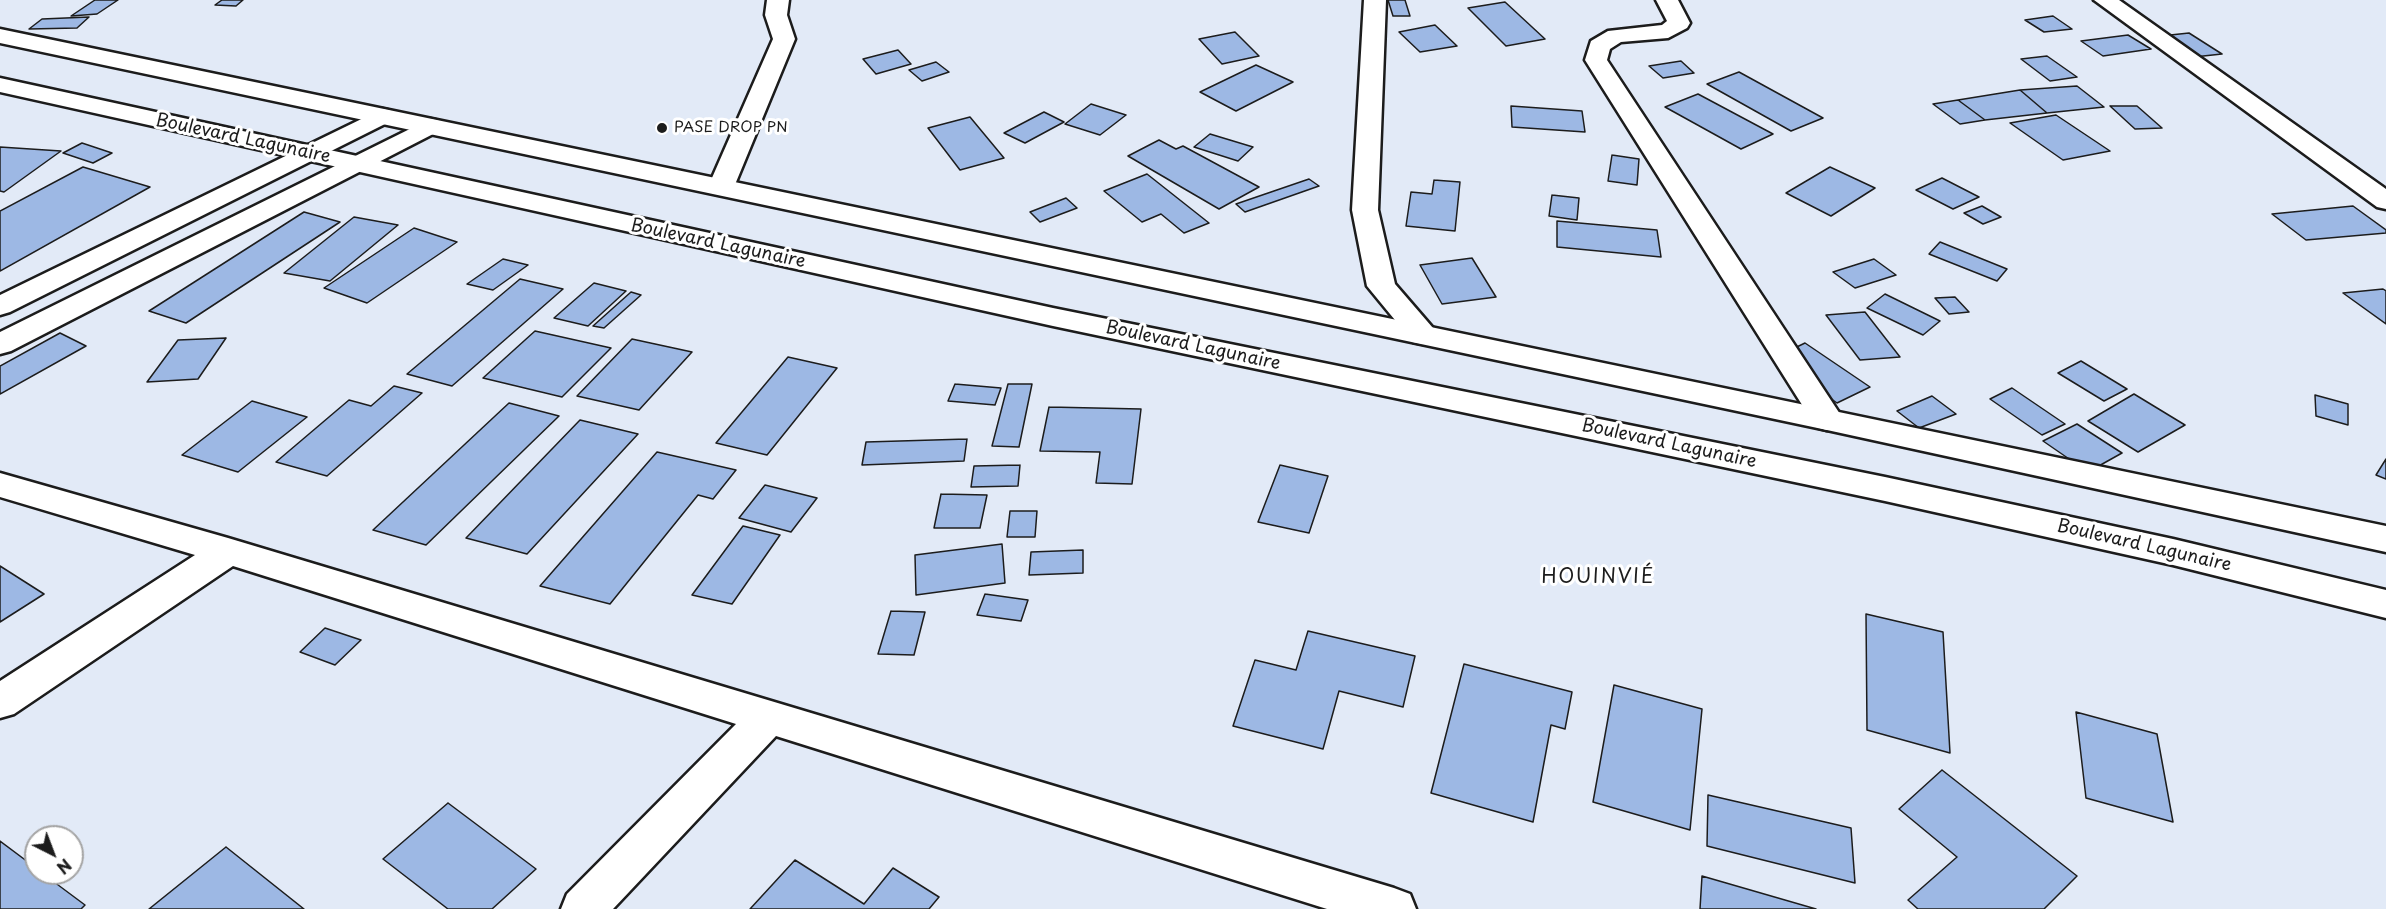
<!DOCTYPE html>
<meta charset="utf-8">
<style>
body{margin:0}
#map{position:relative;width:2386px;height:909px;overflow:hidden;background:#e2eaf7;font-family:"Playpen Sans",sans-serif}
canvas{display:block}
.north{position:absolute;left:24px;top:825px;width:60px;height:60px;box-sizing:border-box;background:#fff;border:2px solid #a4a4a4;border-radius:50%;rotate:138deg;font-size:16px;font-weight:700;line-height:24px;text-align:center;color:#1c1c1c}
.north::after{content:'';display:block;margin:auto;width:21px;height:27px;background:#1c1c1c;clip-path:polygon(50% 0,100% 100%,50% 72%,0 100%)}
</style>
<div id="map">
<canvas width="2386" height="909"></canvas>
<div class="north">N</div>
</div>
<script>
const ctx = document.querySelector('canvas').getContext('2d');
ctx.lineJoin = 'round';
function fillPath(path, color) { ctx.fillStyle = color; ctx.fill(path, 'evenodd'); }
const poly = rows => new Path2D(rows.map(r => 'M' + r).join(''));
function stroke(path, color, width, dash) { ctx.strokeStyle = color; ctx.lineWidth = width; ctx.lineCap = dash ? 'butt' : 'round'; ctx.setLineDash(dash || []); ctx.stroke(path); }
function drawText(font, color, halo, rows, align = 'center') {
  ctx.font = font + ' "Playpen Sans",sans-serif'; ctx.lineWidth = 6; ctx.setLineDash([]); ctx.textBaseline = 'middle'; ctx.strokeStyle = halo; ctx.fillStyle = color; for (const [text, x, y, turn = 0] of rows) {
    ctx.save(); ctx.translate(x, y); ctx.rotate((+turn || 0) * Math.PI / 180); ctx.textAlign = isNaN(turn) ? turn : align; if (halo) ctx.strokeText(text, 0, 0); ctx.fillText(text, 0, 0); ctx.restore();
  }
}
const building = poly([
 [95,0,118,0,97,14,71,16,95,0],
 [222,0,243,0,236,6,215,5,222,0],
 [1388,0,1405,0,1410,16,1393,16,1388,0],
 [1505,2,1545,39,1506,46,1468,8,1505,2],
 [2053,16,2072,29,2044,32,2025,20,2053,16],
 [89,17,77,28,29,29,42,19,89,17],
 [1435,25,1457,46,1420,52,1399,32,1435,25],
 [1235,32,1259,56,1222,64,1199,39,1235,32],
 [2189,33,2222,54,2194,57,2161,36,2189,33],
 [2128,35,2151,49,2103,56,2081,41,2128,35],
 [898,50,911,64,876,74,863,59,898,50],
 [2047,56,2077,77,2050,81,2021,59,2047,56],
 [1681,61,1694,73,1663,78,1649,66,1681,61],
 [936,62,949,72,922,81,909,70,936,62],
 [1256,65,1293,82,1236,111,1200,92,1256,65],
 [1739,72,1823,118,1791,131,1707,84,1739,72],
 [2077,86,2104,107,2047,113,2020,90,2077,86],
 [2020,90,2047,113,1985,120,1958,100,2020,90],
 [1698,94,1773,134,1741,149,1665,107,1698,94],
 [1958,100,1985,120,1960,124,1933,104,1958,100],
 [1091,104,1126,115,1100,135,1065,124,1091,104],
 [1511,106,1582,111,1585,132,1512,127,1511,106],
 [2110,106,2137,106,2162,128,2135,129,2110,106],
 [1044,112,1064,122,1025,143,1004,133,1044,112],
 [2056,115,2110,151,2063,160,2010,123,2056,115],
 [970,117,1004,158,960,170,928,128,970,117],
 [1210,134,1253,147,1238,161,1194,147,1210,134],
 [1159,140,1176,149,1183,146,1259,187,1219,209,1128,156,1159,140],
 [82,143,112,153,93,163,63,153,82,143],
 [0,147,61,151,4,192,0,191,0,147],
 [1612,155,1639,159,1637,185,1608,181,1612,155],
 [83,167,150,187,0,271,0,211,83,167],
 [1830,167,1875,188,1831,216,1786,193,1830,167],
 [1147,174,1209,223,1184,233,1161,214,1142,222,1104,191,1147,174],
 [1942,178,1979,197,1953,209,1916,190,1942,178],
 [1309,179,1319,186,1245,212,1236,204,1309,179],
 [1434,180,1460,182,1455,231,1406,226,1411,192,1432,194,1434,180],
 [1552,195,1579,198,1577,220,1549,216,1552,195],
 [1066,198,1077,208,1040,222,1030,212,1066,198],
 [1982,206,2001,217,1983,224,1964,213,1982,206],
 [2353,206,2386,230,2386,233,2306,240,2272,214,2353,206],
 [304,212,340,222,186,323,149,311,304,212],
 [354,217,398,225,330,281,284,273,354,217],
 [1557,221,1657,230,1661,257,1557,247,1557,221],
 [414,228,457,242,367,303,324,288,414,228],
 [1940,242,2007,269,1997,281,1929,254,1940,242],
 [1472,258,1496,297,1442,304,1420,265,1472,258],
 [503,259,528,265,493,290,467,284,503,259],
 [1874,259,1896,275,1855,288,1833,272,1874,259],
 [520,279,563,289,452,386,407,374,520,279],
 [594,283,626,291,588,326,554,318,594,283],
 [2383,289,2386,291,2386,324,2343,293,2383,289],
 [631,292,641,295,604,328,593,326,631,292],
 [1885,294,1940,321,1923,335,1867,308,1885,294],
 [1955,297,1969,312,1949,314,1935,298,1955,297],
 [1865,312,1900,357,1860,360,1826,315,1865,312],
 [535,331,611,348,562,397,483,378,535,331],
 [60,333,86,346,0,394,0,366,60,333],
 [226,338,198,379,147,382,178,340,226,338],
 [632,339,692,352,639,410,577,396,632,339],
 [1805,343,1870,387,1837,403,1774,358,1805,343],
 [788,357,837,368,767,455,716,443,788,357],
 [2081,361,2127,389,2104,401,2058,373,2081,361],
 [955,384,1001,388,995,405,948,401,955,384],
 [1008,384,1032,384,1019,447,992,446,1008,384],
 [394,386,422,393,327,476,276,462,349,400,371,406,394,386],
 [2012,388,2065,424,2042,435,1990,399,2012,388],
 [2134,394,2185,425,2138,452,2088,421,2134,394],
 [2315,395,2348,404,2348,425,2316,416,2315,395],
 [1932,396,1956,414,1919,428,1897,411,1932,396],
 [252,401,307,417,238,472,182,455,252,401],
 [509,403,559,416,426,545,373,530,509,403],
 [1049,407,1141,409,1132,484,1096,483,1100,452,1040,451,1049,407],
 [580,420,638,434,527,554,466,538,580,420],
 [2077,424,2122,453,2088,472,2043,441,2077,424],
 [967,439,964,461,862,465,866,442,967,439],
 [657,452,736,470,713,499,698,495,610,604,540,586,657,452],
 [2386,459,2386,479,2376,475,2386,459],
 [1020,465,1018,486,971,487,974,466,1020,465],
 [1280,465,1328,476,1309,533,1258,522,1280,465],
 [765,485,817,498,791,532,739,518,765,485],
 [941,494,987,495,980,528,934,528,941,494],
 [1010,511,1037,511,1035,537,1007,537,1010,511],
 [743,526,780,535,732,604,692,595,743,526],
 [1002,544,1005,583,916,595,915,555,1002,544],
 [1083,550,1083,573,1029,575,1031,552,1083,550],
 [0,566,44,594,0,622,0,566],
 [985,594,1028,600,1021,621,977,615,985,594],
 [891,611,925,612,914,655,878,654,891,611],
 [1866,614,1943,632,1950,753,1867,730,1866,614],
 [325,628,361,640,335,665,300,652,325,628],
 [1308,631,1415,656,1403,707,1339,691,1323,749,1233,726,1255,660,1296,670,1308,631],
 [1464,664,1572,692,1565,729,1551,725,1533,822,1431,793,1464,664],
 [1614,685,1702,709,1690,830,1593,802,1614,685],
 [2076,712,2157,734,2173,822,2086,798,2076,712],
 [1942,770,2077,876,2044,909,1918,909,1908,900,1957,857,1899,809,1942,770],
 [1708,795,1851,828,1855,883,1707,846,1708,795],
 [448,803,536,869,492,909,448,909,383,859,448,803],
 [0,841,36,868,36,873,42,873,85,905,81,909,0,909,0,841],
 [226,847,304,909,149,909,226,847],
 [795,860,864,904,893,868,939,897,929,909,750,909,795,860],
 [1702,876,1816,909,1700,909,1702,876]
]);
fillPath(building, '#9db8e4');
stroke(building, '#1c1c1c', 1.5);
const minor = poly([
 [767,0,789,0,787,15,795,39,734,187,730,193,721,195,712,193,708,187,773,39,765,15,767,0],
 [1364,0,1386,0,1378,210,1395,284,1439,335,1435,342,1424,344,1413,342,1367,286,1352,210,1364,0],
 [1656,0,1678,0,1690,23,1687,28,1668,38,1621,42,1610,49,1607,60,1838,411,1843,419,1838,427,1827,430,1816,427,1585,60,1591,41,1608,31,1662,25,1667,21,1656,0],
 [2094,0,2119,0,2386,189,2386,209,2377,207,2094,0],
 [0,473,228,538,1394,888,1410,894,1416,909,1327,909,776,736,613,909,561,909,567,894,736,724,233,566,14,714,0,718,0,681,195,555,0,497,0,473]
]);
const tertiary = poly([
 [382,109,391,111,394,116,391,121,10,312,0,315,0,295,382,109],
 [430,119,439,121,442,126,439,131,11,351,0,354,0,332,430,119]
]);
const secondary = poly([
 [0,29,2386,526,2386,552,1827,430,0,43,0,29],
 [0,78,1053,308,1885,477,2173,539,2386,590,2386,618,2173,565,1885,501,1053,326,0,92,0,78]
]);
stroke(minor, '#1c1c1c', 5);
stroke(tertiary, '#1c1c1c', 5);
stroke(secondary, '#1c1c1c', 5);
fillPath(minor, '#fff');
fillPath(tertiary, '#fff');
fillPath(secondary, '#fff');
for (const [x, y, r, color] of [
 [662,128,6,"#1c1c1c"]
]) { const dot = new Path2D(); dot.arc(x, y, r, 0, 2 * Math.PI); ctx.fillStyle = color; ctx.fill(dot); stroke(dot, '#fff', 2); }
drawText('15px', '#1c1c1c', '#fff', [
 ["PASE DROP PN",674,128]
], 'left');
drawText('18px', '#1c1c1c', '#fff', [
 ["Boulevard Lagunaire",243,139,12],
 ["Boulevard Lagunaire",718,244,12],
 ["Boulevard Lagunaire",1193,346,12],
 ["Boulevard Lagunaire",1669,444,12],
 ["Boulevard Lagunaire",2144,546,13]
]);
ctx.letterSpacing = '1.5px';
drawText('20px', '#1c1c1c', '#fff', [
 ["HOUINVIÉ",1598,577]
]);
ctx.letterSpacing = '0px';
</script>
